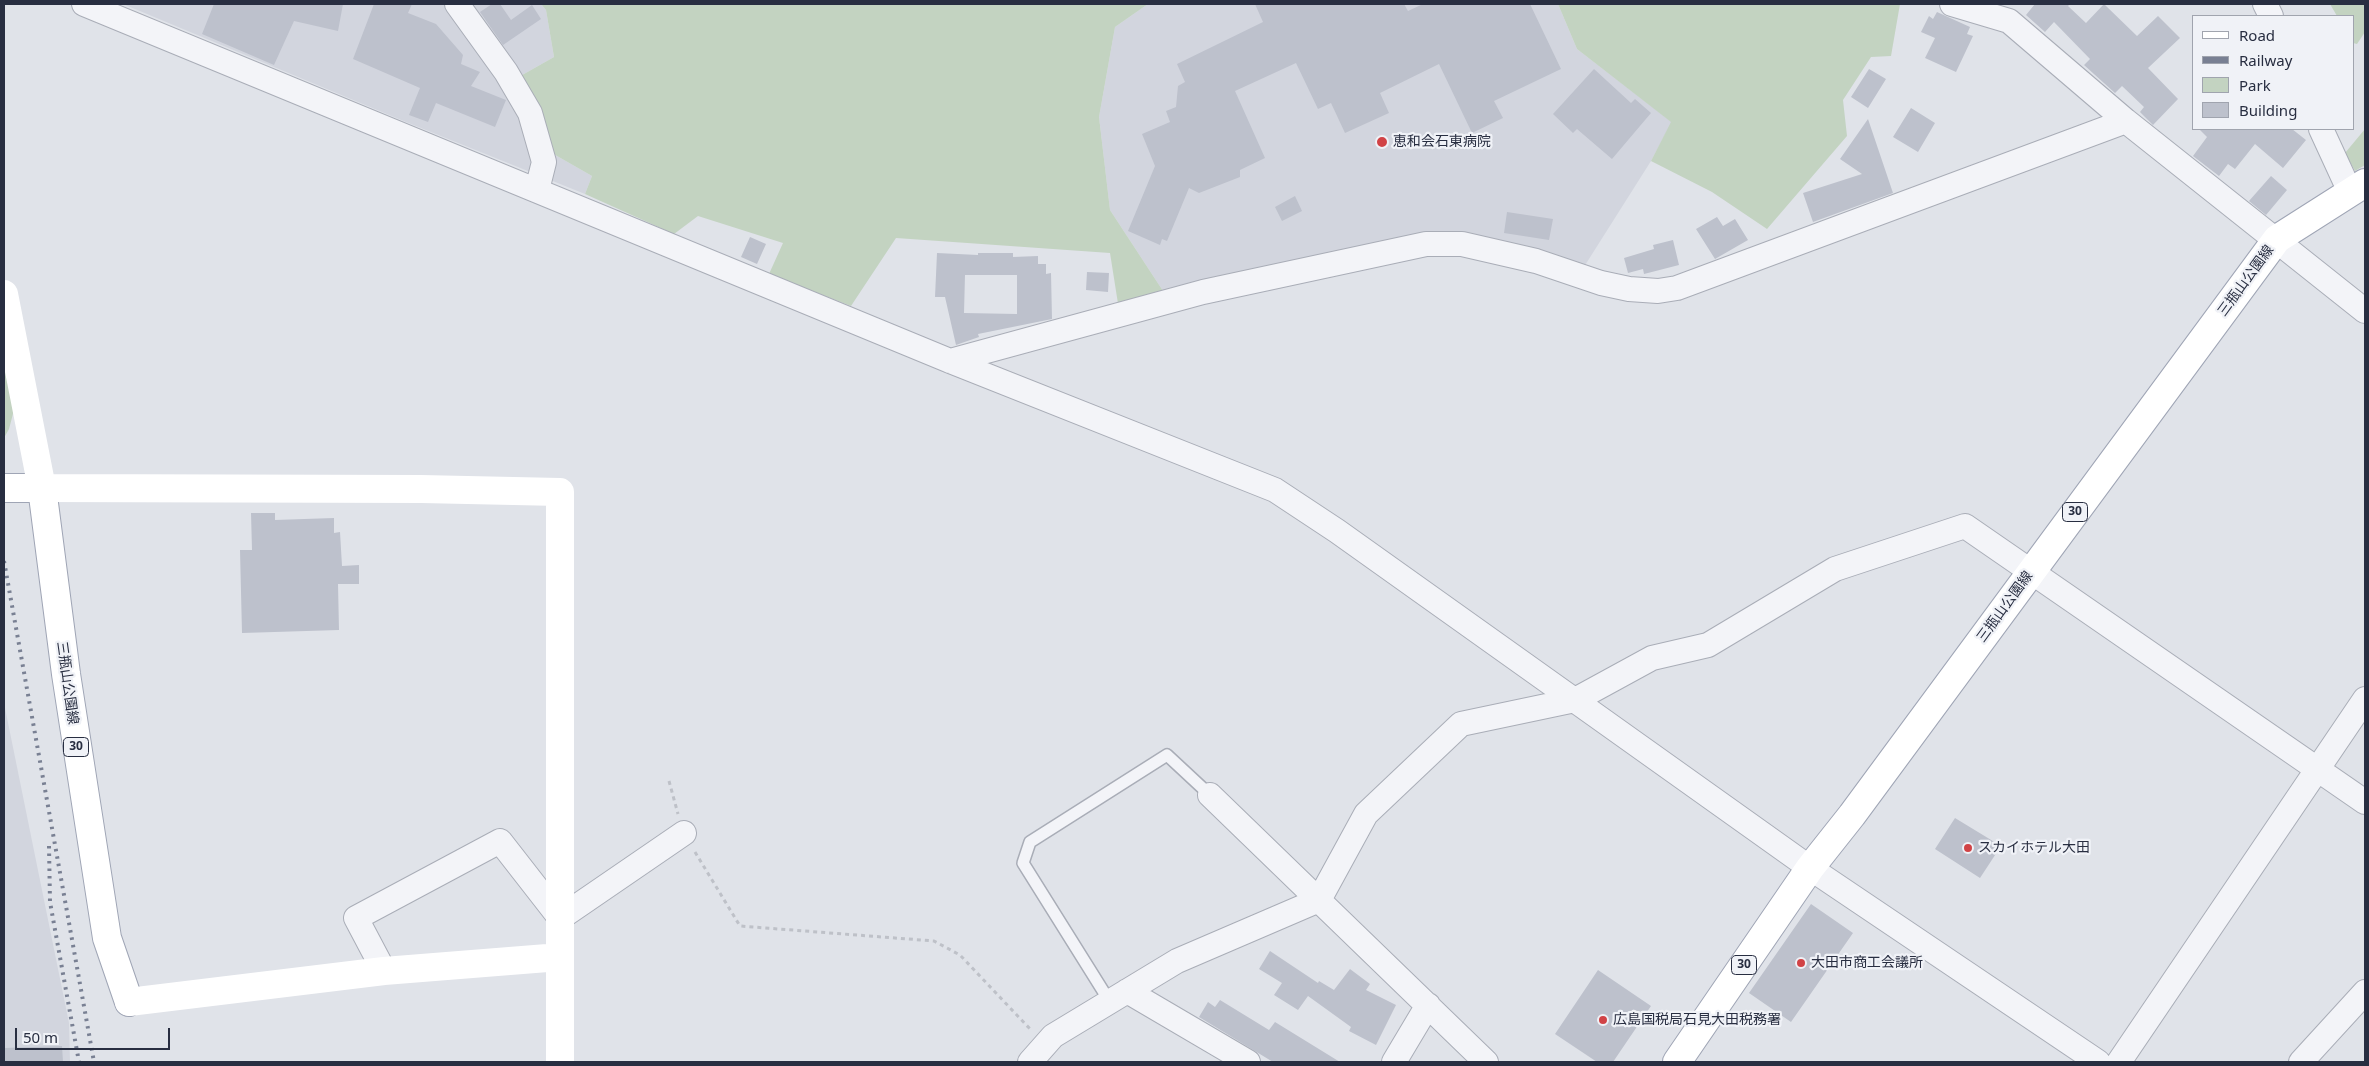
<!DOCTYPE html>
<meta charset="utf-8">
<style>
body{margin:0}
#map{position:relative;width:2369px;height:1066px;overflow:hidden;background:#e0e3e9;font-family:"Noto Sans",sans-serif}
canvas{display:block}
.frame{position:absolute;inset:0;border:5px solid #282e41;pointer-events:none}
.legend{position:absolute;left:2192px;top:15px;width:162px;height:115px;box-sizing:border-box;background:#f0f2f7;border:1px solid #a0a4ae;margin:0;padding:6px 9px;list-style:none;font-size:15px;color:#282e41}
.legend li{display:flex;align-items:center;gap:10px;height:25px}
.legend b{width:25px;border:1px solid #a0a4ae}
.scale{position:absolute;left:15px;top:1028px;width:155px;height:22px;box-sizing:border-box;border:2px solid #282e41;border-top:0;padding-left:6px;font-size:15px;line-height:18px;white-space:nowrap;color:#282e41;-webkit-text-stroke:4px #f0f2f7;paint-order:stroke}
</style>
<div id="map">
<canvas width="2369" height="1066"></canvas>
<div class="frame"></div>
<ul class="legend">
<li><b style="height:6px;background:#fff"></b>Road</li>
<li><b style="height:6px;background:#798093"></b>Railway</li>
<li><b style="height:14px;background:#c3d3c1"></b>Park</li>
<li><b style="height:14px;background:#bdc1cc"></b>Building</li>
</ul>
<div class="scale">50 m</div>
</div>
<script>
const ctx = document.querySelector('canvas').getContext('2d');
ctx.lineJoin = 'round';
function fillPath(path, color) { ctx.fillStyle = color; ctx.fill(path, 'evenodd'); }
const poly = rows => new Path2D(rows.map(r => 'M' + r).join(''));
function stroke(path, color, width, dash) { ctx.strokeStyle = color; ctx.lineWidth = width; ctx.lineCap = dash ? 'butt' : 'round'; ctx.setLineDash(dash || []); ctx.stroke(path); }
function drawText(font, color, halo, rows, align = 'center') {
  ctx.font = font + ' "Noto Sans","Noto Sans JP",sans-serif'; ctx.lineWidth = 4.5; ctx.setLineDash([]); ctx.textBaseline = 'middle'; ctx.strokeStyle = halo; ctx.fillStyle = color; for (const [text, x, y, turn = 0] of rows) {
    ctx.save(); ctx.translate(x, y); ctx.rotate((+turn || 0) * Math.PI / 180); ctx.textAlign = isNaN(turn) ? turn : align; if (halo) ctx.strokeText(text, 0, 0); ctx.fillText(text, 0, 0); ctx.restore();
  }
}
fillPath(poly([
 [123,4,541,4,546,10,554,57,501,87,543,148,592,176,585,194,406,122],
 [1148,4,1558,4,1577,49,1672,122,1651,161,1582,270,1451,233,1165,294,1110,210,1099,117,1115,27],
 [4,703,69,1023,70,1062,4,1062]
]), '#d2d5de');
fillPath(poly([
 [541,4,1148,4,1115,27,1099,117,1110,210,1165,294,1119,310,1110,253,896,238,851,306,769,274,783,243,698,216,674,234,585,194,592,176,543,148,501,87,554,57,546,10],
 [1558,4,1900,4,1891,56,1871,57,1843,100,1847,136,1767,229,1712,192,1651,161,1671,122,1577,49],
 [2330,4,2365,4,2365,32,2357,44,2353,43,2353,16,2337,16],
 [2365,129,2365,165,2355,171,2345,153],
 [4,359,14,410,9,429,4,438]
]), '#c3d3c1');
fillPath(poly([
 [214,4,343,4,338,31,294,21,274,65,202,34],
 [374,4,412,4,408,13,436,24,463,55,461,64,480,72,471,86,506,100,495,127,436,103,428,122,409,115,420,88,353,59],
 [492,4,500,4,511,20,532,5,541,19,503,45,480,12],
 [1255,4,1404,4,1408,11,1423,4,1530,4,1561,69,1494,101,1503,118,1472,133,1439,64,1380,93,1389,113,1345,133,1331,103,1318,109,1296,63,1235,91,1265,158,1240,170,1240,177,1199,193,1189,188,1167,241,1162,239,1160,245,1128,231,1155,166,1142,134,1170,122,1166,111,1176,107,1178,86,1185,82,1177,64,1263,22],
 [2035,4,2070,4,2068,6,2086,23,2104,4,2137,36,2158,16,2180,38,2148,68,2178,99,2153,125,2140,112,2144,107,2122,86,2115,93,2084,65,2090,59,2054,22,2045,32,2026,15],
 [1937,12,1970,27,1967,34,1973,36,1956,72,1925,58,1935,38,1921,32,1929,16,1933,19],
 [1594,69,1631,103,1635,99,1651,113,1612,159,1577,129,1573,133,1553,114],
 [1869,69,1886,79,1868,108,1851,97],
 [1911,108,1935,123,1918,152,1893,137],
 [1868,119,1893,193,1813,222,1803,193,1862,174,1840,159],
 [2199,129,2292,129,2306,140,2283,168,2255,144,2235,169,2228,164,2219,176,2193,156,2207,137],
 [2271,176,2287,190,2266,215,2249,201],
 [1295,196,1302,211,1282,221,1275,207],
 [1507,212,1553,219,1549,240,1504,233],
 [1717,217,1723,226,1735,219,1748,240,1715,259,1696,229],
 [750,237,766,244,757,264,741,257],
 [1673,240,1679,265,1644,274,1643,269,1628,273,1624,258,1654,249,1653,245],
 [937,253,978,255,978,253,1013,253,1013,257,1038,256,1038,264,1046,264,1046,274,1051,273,1052,319,978,334,979,337,956,345,945,297,935,297],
 [965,275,1017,275,1017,314,964,313],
 [1087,272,1109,273,1108,292,1086,290],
 [251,513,275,513,275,520,334,518,334,533,340,532,342,566,359,565,359,584,338,584,339,630,242,633,240,550,252,550],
 [1955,818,2001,846,1980,878,1935,849],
 [1811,904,1853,933,1791,1022,1749,993],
 [1270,951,1318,983,1319,981,1334,990,1350,969,1370,984,1366,990,1396,1005,1376,1045,1349,1031,1351,1027,1308,996,1298,1010,1274,995,1282,983,1259,969],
 [1598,970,1651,1006,1613,1062,1597,1062,1555,1034],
 [1220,1000,1269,1030,1275,1022,1340,1062,1273,1062,1199,1017,1208,1002,1215,1007],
 [62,1046,63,1062,5,1062,5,1048]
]), '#bdc1cc');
const lane = poly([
 [1110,1002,1023,863,1030,842,1167,755,1210,795]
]);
const street = poly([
 [84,4,950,361,1275,490,1337,531,1810,868,2098,1062],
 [457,4,506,72,530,113,544,162,537,190],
 [1952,4,2009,21,2126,121,2365,311],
 [2265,4,2271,16],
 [2321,129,2350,192],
 [950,361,1203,292,1426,244,1462,244,1536,261,1601,283,1629,289,1658,291,1677,288,2126,121],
 [1210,795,1486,1062],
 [384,971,356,918,500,841,560,918,684,833],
 [1127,991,1248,1062],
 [1030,1062,1053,1036,1177,961,1319,900,1366,814,1461,724,1575,700,1652,658,1708,645,1835,569,1965,526,2365,802],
 [1394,1062,1428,1005],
 [2119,1062,2365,699],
 [2301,1062,2365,992]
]);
const primary = poly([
 [4,488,42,488,66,674,107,938,129,1002],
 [1677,1062,1810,868,1852,815,2277,239,2365,183]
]);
stroke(lane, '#a9adb7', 14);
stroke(street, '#a9adb7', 26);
stroke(primary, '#9fa5b5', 30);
stroke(poly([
 [669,781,678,814],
 [695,852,740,926,934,941,960,955,1031,1030]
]), '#bec1c8', 3, [4, 4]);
stroke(lane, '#f3f4f8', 11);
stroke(street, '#f3f4f8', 24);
stroke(poly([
 [4,294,42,488,421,489,560,492,560,1062],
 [129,1002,384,971,560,957]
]), '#fff', 28);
stroke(primary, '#fff', 28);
stroke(poly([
 [4,561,94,1062],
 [49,846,50,902,79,1062]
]), '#798093', 4, [2.5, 5]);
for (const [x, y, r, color] of [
 [1382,142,6,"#d14346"],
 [1968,848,5,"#d14346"],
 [1801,963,5,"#d14346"],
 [1603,1020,5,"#d14346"]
]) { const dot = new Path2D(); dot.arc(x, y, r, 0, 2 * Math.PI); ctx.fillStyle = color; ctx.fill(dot); stroke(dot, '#f0f2f7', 2); }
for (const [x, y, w] of [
 [2075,512,25],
 [76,747,25],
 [1744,965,25]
]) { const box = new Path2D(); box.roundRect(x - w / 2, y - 9.5, w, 19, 4); ctx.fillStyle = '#f0f2f7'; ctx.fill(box); stroke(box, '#282e41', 1); }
drawText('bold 12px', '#282e41', null, [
 ["30",2075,512],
 ["30",76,747],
 ["30",1744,965]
]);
drawText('14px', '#282e41', '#f0f2f7', [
 ["恵和会石東病院",1393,142],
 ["スカイホテル大田",1978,848],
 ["大田市商工会議所",1811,963],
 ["広島国税局石見大田税務署",1613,1020]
], 'left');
drawText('14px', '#282e41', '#f0f2f7', [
 ["三瓶山公園線",2246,281,-54],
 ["三瓶山公園線",2005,607,-54],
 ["三瓶山公園線",67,683,82]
]);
</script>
